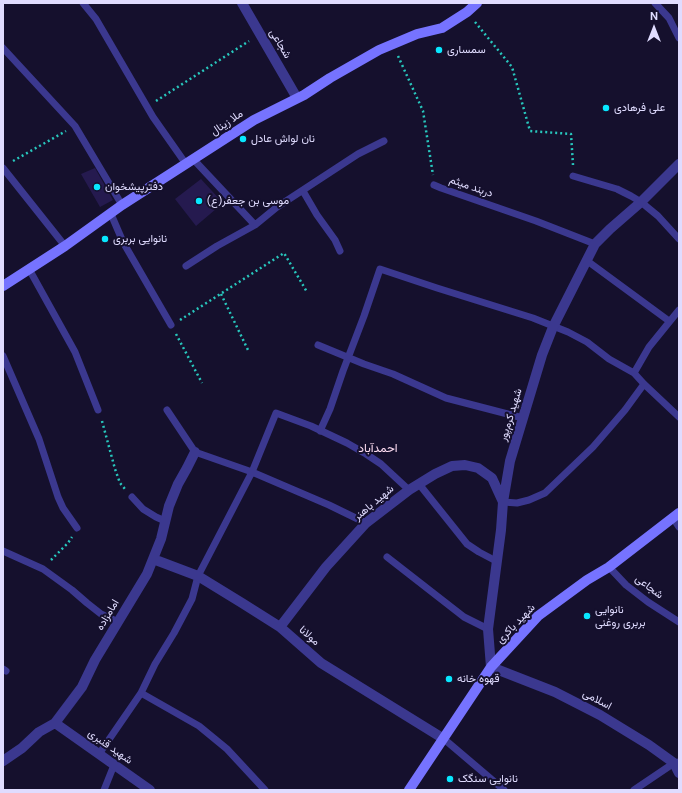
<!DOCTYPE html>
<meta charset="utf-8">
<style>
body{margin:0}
#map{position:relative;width:682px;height:793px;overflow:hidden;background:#15102d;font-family:"DM Sans",sans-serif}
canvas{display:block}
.frame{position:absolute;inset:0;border:4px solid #e0dcff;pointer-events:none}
.north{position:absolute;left:634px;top:8px;width:40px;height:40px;-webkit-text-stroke:3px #15102d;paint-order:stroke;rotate:0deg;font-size:11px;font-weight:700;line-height:16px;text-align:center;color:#e0dcff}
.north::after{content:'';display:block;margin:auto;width:14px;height:18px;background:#e0dcff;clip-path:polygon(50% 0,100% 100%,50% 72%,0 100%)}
</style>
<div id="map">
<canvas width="682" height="793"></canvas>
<div class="frame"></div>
<div class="north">N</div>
</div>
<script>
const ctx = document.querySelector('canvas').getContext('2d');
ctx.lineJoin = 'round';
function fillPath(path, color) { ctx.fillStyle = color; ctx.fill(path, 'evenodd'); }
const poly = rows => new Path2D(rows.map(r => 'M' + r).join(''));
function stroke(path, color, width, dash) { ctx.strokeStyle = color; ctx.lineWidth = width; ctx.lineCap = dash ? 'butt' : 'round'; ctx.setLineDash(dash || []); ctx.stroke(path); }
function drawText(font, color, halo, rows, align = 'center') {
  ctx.font = font + ' "DM Sans",Vazirmatn,sans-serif'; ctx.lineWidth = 4; ctx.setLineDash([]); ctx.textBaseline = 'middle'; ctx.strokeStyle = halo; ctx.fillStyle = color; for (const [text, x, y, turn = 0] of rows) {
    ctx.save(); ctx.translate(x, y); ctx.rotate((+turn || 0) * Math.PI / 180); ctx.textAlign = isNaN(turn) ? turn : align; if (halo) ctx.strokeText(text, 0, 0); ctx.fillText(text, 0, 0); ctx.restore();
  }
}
fillPath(poly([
 [95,168,113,200,100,207,81,174],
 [201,179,223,203,196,226,175,199]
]), '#251a4f');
stroke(poly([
 [475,22,512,67,530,131,571,134,573,165],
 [398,56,423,111,433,175],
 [156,101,249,41],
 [13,161,66,131],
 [221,294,248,350],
 [180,320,284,253,307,292],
 [176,334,202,383],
 [102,421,115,469,120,483,125,489],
 [51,560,68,543,72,537]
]), '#28c7bd', 2.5, [2, 3]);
stroke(poly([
 [83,3,96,19,153,117,186,164],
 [655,3,669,18,679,38],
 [3,48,75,126,122,205],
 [194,160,255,225],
 [3,168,65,246],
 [573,176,617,189,631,196,641,202,658,216,679,239],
 [434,185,441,188,536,221,595,244],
 [303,191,317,215,335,240,340,251],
 [111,214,123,242,171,325],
 [586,260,669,321],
 [186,266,217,246,255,225,277,207,358,154,384,141],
 [29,269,75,352,98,410],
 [318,345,364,364,393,374,446,398,523,418],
 [3,356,39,439,58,497,63,508,77,528],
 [634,373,649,347,679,310],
 [167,410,195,452,252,472,329,505,366,523],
 [320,431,330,409,343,371,364,316,380,269,437,288,533,318,568,332,587,342,609,359,634,373,644,384,679,417],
 [419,484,467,544,479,552,496,561],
 [132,497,143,509,156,517,165,521],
 [503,502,517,503,529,500,545,493,593,447,625,410,644,384],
 [673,518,679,527],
 [3,551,43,569,72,590,87,603,101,614,118,622],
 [387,557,464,617,488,629],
 [609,567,626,585,648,602,679,622],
 [3,669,6,671],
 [141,693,199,726,227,749,265,790],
 [444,739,504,790],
 [99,754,141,693,155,664,174,633,192,599,198,576,252,472,276,413,311,426,347,443,366,454,381,464,409,490],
 [104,790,114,765],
 [634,790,674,763,679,762]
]), '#3b388f', 7);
stroke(poly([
 [242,3,297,98],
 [679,164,641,202,610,229,595,244,553,327,542,355,510,461,503,502,501,530,488,629,491,667,555,692,600,715,649,745,674,763,679,773],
 [153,559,198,576,242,603,280,627,321,663,444,739],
 [280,627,326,567,366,523,409,490,435,474,452,466,465,465,478,468,492,478,503,502],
 [55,723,150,790],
 [3,761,22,748,39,732,55,723,82,687,95,660,147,574,161,539,169,506,178,484,187,468,195,452]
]), '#3b388f', 10);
stroke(poly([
 [3,286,65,246,122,205,254,120,304,95,330,78,379,50,417,34,442,28,467,12,477,3],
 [409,790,491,667,538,616,587,580,609,567,679,513]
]), '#7673ff', 10);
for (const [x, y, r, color] of [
 [439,50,4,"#08e7ff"],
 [606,108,4,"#08e7ff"],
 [243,139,4,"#08e7ff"],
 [97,187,4,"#08e7ff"],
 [199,201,4,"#08e7ff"],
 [105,239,4,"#08e7ff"],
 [587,616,4,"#08e7ff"],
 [449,679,4,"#08e7ff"],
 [450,779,4,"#08e7ff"]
]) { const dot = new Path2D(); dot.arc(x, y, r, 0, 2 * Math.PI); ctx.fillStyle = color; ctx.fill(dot); stroke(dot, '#15102d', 1.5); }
drawText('11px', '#e0dcff', '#15102d', [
 ["شجاعی",280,44,59],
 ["ملا زینال",227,123,-34],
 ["دربند میثم",471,187,19],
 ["شهید کرم‌پور",511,415,-73],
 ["شهید باهنر",374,503,-40],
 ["شجاعی",649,587,37],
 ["امامزاده",108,615,-59],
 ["شهید باکری",516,624,-46],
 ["مولانا",309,636,41],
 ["اسلامی",597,700,28],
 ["شهید قنبری",110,747,35]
]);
drawText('11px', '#e0dcff', '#15102d', [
 ["سمساری",447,50],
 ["علی فرهادی",614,108],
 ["نان لواش عادل",251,139],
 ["دفترپیشخوان",105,187],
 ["موسی بن جعفر(ع)",207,201],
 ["نانوایی بربری",113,239],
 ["نانوایی",595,610],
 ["بربری روغنی",595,623],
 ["قهوه خانه",457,679],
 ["نانوایی سنگک",458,779]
], 'left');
drawText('12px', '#ffdef3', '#15102d', [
 ["احمدآباد",378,449]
]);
</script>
